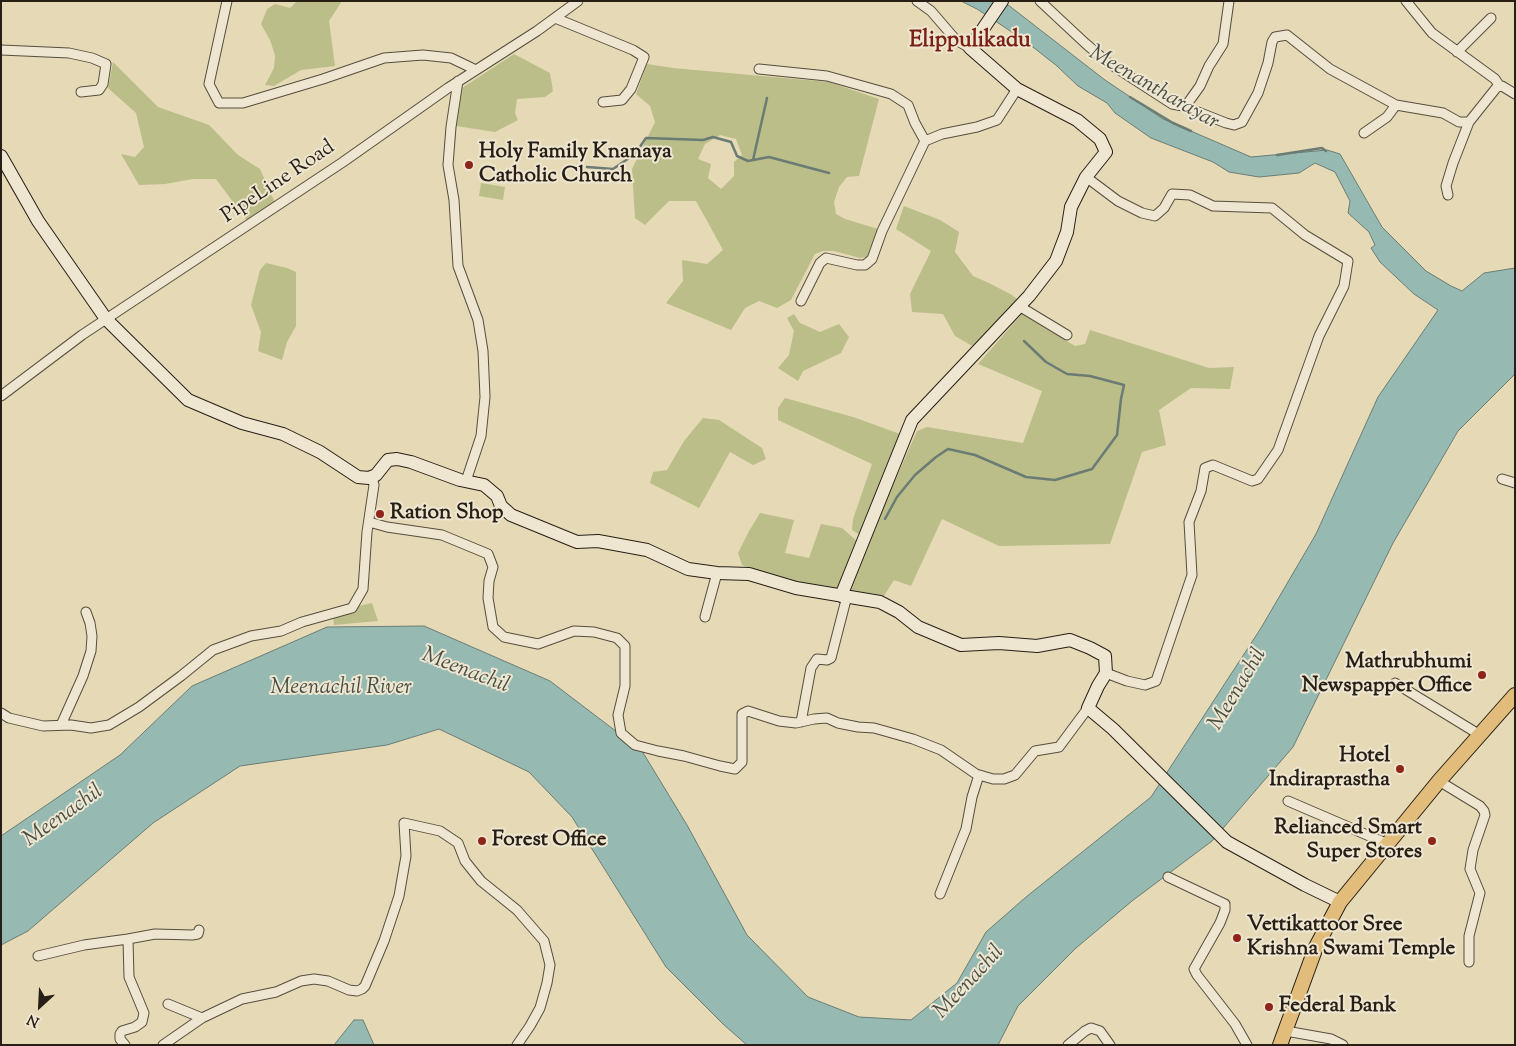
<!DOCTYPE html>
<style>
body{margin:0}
#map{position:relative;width:1516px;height:1046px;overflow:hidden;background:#e5d9b6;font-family:"Sorts Mill Goudy",serif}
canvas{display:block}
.frame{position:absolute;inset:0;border:2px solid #271f16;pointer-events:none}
.north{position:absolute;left:15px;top:981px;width:50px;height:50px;-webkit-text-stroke:4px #eee6d0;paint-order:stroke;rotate:205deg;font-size:14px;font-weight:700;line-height:20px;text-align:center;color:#271f16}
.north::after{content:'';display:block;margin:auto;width:18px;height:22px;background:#271f16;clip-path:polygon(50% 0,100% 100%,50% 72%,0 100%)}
</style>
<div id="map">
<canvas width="1516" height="1046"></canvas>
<div class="frame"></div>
<div class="north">N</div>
</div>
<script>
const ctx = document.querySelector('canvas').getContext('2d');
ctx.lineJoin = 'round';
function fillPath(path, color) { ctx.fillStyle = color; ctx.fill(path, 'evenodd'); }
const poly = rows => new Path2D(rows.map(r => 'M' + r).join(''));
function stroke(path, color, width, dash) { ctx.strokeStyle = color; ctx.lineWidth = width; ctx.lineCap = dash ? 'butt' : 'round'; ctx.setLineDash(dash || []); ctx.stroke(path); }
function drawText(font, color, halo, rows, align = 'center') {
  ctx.font = font + ' "Sorts Mill Goudy",serif'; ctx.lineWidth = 4; ctx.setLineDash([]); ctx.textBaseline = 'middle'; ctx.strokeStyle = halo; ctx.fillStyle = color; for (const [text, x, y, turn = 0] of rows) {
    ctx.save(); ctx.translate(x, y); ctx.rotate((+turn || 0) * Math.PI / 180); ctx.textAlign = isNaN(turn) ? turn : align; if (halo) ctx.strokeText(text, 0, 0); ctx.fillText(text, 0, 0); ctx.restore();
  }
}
fillPath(poly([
 [297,1,342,1,329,21,335,66,301,70,274,86,265,85,274,68,275,55,270,40,261,24,267,9,275,4,290,8],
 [514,54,550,73,553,91,545,97,517,99,515,113,518,120,495,132,456,126,462,88],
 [113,62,158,107,209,125,238,155,260,169,275,203,248,222,216,179,193,179,165,184,139,185,121,154,135,157,144,147,136,113,108,88],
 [647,64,673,68,829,82,879,99,859,176,847,177,839,187,834,202,836,214,845,219,878,229,867,257,860,258,834,251,823,251,815,254,791,300,777,308,759,301,745,308,731,330,666,303,683,281,682,260,707,264,723,250,696,201,669,201,645,225,635,218,632,169,655,122,650,106,636,94],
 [720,135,736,139,742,155,734,162,734,176,721,189,708,178,711,164,698,159,705,144],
 [481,183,505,187,503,200,479,196],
 [904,206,940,220,959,232,955,252,973,276,989,283,1012,295,1018,300,974,347,955,336,943,314,912,312,910,294,931,251,896,229],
 [266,263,287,268,296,272,296,326,287,342,282,360,258,351,261,332,251,305,260,270],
 [794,314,800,323,820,332,839,324,849,337,841,353,803,371,798,381,778,368,789,355,794,331,787,318],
 [1022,314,1075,346,1085,344,1090,330,1209,368,1234,367,1230,389,1191,388,1159,410,1166,445,1142,452,1110,544,999,546,942,519,911,586,894,580,882,599,846,590,917,431,927,427,1023,443,1042,391,978,364],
 [785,398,853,417,900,434,860,535,852,530,853,519,872,464,778,420,778,408],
 [703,418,719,420,762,448,766,459,753,465,730,452,699,508,650,483,653,472,667,470,684,441],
 [760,513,794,520,785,553,809,558,821,524,842,528,858,542,836,591,780,580,742,565,738,553,748,533],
 [372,603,378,621,334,625,333,615,351,611,359,606]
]), '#bbbe89');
const water = poly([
 [961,1,1003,1,1105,80,1163,119,1251,157,1327,150,1340,154,1382,227,1426,271,1451,286,1462,291,1484,273,1515,268,1515,374,1458,431,1393,543,1293,747,1212,841,1132,901,1076,948,1018,1006,998,1045,747,1045,723,1024,666,967,572,817,529,772,439,729,387,745,240,766,153,823,28,931,1,945,1,836,120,755,192,686,327,627,424,626,550,681,642,751,687,825,747,935,808,997,859,1017,911,1020,957,983,986,932,1026,897,1151,797,1261,628,1316,534,1378,397,1438,310,1414,294,1380,262,1371,248,1375,245,1369,232,1348,213,1350,201,1335,172,1315,163,1299,173,1259,177,1229,172,1213,162,1151,138,1115,113,1107,103,1078,86,1057,66,1024,40,977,9,961,1],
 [354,1020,363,1020,374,1045,334,1045,354,1020]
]);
fillPath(water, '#96bab2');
stroke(water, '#6a7c74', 1);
stroke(poly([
 [1130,97,1173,123,1191,131],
 [1277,155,1322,148,1326,151],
 [753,160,767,98],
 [587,167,613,169,635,154,646,138,703,140,713,137,731,142,737,156,748,161,769,157,829,173],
 [885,519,897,497,915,475,936,457,948,449,975,455,1026,477,1055,480,1092,469,1117,435,1121,399,1124,385,1090,376,1067,374,1046,362,1024,341]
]), '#6a7c74', 2.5);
const minor = poly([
 [227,1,209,84,219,103,243,103,323,79,384,58,423,55,451,58,476,70],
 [917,1,931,11,956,40,970,48],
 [1040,1,1085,43,1107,62,1172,104,1183,106,1226,123,1234,125,1242,122,1258,93,1268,63,1272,42,1275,37,1287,35,1330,69,1396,105,1443,113,1459,122,1469,122],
 [1406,1,1432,33,1495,79,1499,85],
 [555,18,633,50,644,57,631,89,622,100,603,102],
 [1,50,69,53,92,58,106,64,103,84,99,90,81,92],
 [1457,52,1491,18],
 [759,69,827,76,891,94,908,105,915,123,925,141],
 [458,81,451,127,448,165,454,200,458,266,478,320,483,351,485,397,481,436,466,481],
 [1185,107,1200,86,1209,66,1223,44,1229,1],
 [1364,133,1387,117,1396,105],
 [1086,177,1118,201,1142,213,1155,216,1164,208,1172,194,1190,195,1213,206,1272,208,1305,235,1348,261,1344,286,1319,336,1278,450,1258,479,1252,481,1213,465,1205,468,1201,491,1189,522,1192,575,1156,681,1145,685,1127,681,1106,673],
 [1448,195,1446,186,1453,163,1469,122,1497,87,1502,86,1515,94],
 [801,301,820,263,826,258,857,265,865,265,872,259,882,231,925,141,942,134,977,127,997,120,1017,89],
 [1019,306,1067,335],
 [1,396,82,335,343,162,448,88,537,31,578,1],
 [1502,479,1515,483],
 [369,522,387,527,442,535,488,554,493,567,489,581,488,598,493,627,504,637,538,644,574,631,594,632,617,638,625,646,625,686,618,715,621,733,635,745,658,751,684,756,720,766,735,769,742,762,742,714,748,711,779,721,796,723,814,719,827,718,838,723,858,727,874,728,913,739,941,750,976,774,993,779,1004,779,1015,775,1035,751,1059,747,1088,708],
 [705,617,717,573],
 [1395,683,1480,735],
 [1,713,9,718,43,726,71,725,91,728,109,725,139,707,181,676,213,650,251,636,281,631,302,622,352,608,363,589,367,532,374,485,372,476],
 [801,722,811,668,817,659,827,660,831,658,847,596],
 [61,725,83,676,91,651,92,636,90,623,86,612],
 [1439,781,1480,806,1484,811,1485,815,1473,850,1470,869,1480,893,1469,936,1469,962],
 [1288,801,1388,844],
 [1168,877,1225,904,1225,910,1220,923,1194,969,1197,975,1235,1024,1247,1045],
 [940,894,966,829,972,797,979,775],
 [128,939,155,934,192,935,198,934,199,930],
 [38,956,84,945,128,939,129,977,144,1013,142,1022,135,1027,122,1031,120,1034,120,1039,125,1045],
 [168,1004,202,1018,242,999,276,992,301,981,314,979,328,981,349,990,357,991,362,989,365,986,384,941,399,896,406,856,404,823,440,831,458,843,465,861,481,881,517,910,544,941,550,965,547,983,540,1008,530,1026,517,1045],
 [1286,1031,1331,1039,1343,1045],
 [163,1045,202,1018],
 [1068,1045,1085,1031,1091,1028,1100,1031,1110,1045]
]);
const secondary = poly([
 [1,156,38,221,106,319,188,400,242,423,283,434,320,452,358,477,369,478,376,475,388,460,397,459,411,462,460,480,484,485,497,496,501,506,511,515,577,542,598,541,647,550,688,569,717,573,749,574,796,588,880,602,899,612,918,627,961,645,999,643,1037,646,1070,640,1090,648,1105,656,1106,673,1098,686,1088,708,1113,729,1227,842,1305,885,1340,902],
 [841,596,912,420,1029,296,1056,261,1067,232,1071,207,1086,177,1106,152,1100,139,1077,120,1017,89,970,48,1002,1]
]);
const primary = poly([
 [1280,1045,1316,947,1340,902,1439,781,1515,695]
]);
stroke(minor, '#564e3e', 11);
stroke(secondary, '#271f16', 14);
stroke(primary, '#271f16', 16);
stroke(minor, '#eee6d0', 9);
stroke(secondary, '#eee6d0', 12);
stroke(primary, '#e2bc7b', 14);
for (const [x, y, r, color] of [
 [469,165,5,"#8f2418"],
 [380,514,5,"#8f2418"],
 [1482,675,5,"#8f2418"],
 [1400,769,5,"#8f2418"],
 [482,841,5,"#8f2418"],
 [1432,841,5,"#8f2418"],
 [1237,938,5,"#8f2418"],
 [1269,1007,5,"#8f2418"]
]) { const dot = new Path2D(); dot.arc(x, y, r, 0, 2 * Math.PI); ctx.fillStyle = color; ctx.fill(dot); stroke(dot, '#eee6d0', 2); }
drawText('bold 21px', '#271f16', '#eee6d0', [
 ["Holy Family Knanaya",479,153],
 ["Catholic Church",479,177],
 ["Ration Shop",390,514],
 ["Mathrubhumi",1472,663,"right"],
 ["Newspapper Office",1472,687,"right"],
 ["Hotel",1390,757,"right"],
 ["Indiraprastha",1390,781,"right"],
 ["Relianced Smart",1422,829,"right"],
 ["Super Stores",1422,853,"right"],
 ["Forest Office",492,841],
 ["Vettikattoor Sree",1247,926],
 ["Krishna Swami Temple",1247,950],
 ["Federal Bank",1279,1007]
], 'left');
drawText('21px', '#271f16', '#eee6d0', [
 ["PipeLine Road",279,183,-34]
]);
drawText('bold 22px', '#7a1f14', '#eee6d0', [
 ["Elippulikadu",970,42]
]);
drawText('italic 22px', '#484e45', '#eee6d0', [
 ["Meenantharayar",1153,89,30],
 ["Meenachil",465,672,21],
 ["Meenachil River",341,689],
 ["Meenachil",1239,690,-59],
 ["Meenachil",64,817,-35],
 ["Meenachil",970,983,-47]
]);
</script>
